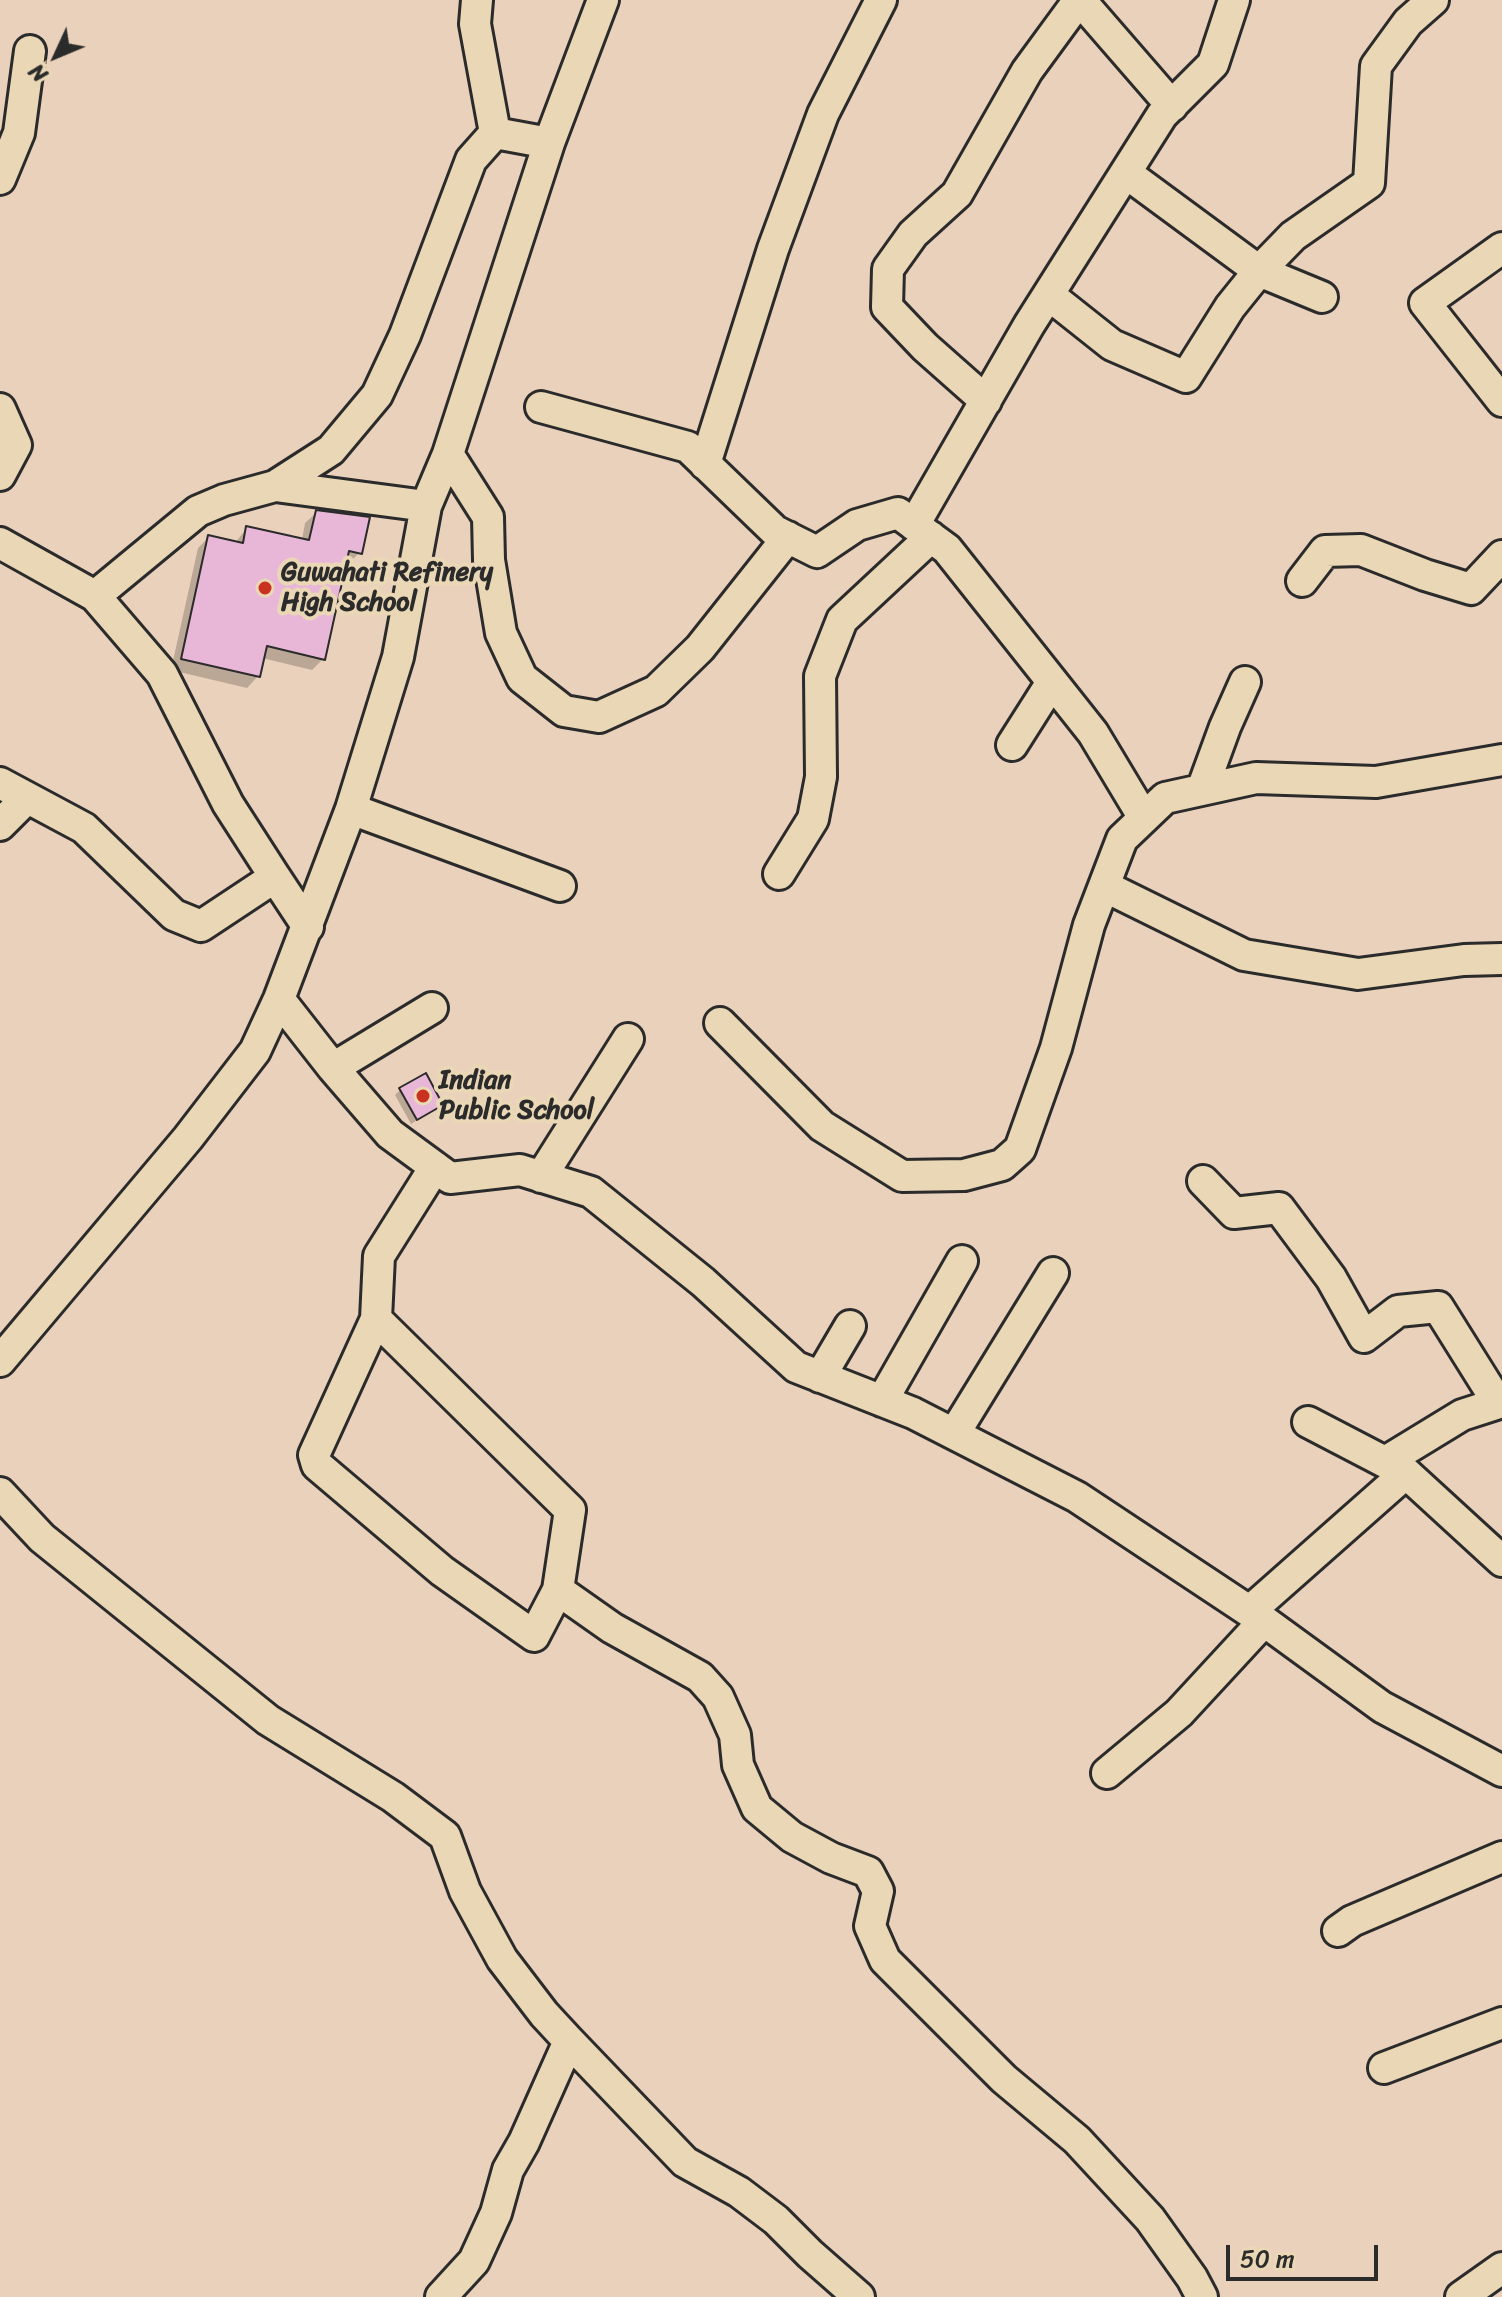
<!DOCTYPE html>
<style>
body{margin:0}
#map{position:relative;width:1502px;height:2297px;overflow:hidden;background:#ead1bc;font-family:Sriracha,sans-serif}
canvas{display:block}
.north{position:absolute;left:16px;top:16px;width:80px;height:80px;-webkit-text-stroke:6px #ead7b5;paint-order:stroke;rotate:226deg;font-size:22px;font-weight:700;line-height:32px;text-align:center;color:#2b2b2b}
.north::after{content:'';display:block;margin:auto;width:28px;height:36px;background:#2b2b2b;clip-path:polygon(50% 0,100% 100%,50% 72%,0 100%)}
.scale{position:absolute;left:1226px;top:2245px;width:152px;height:36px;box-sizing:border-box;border:4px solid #2b2b2b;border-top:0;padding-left:10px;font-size:24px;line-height:28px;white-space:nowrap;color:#2b2b2b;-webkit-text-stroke:6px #ead7b5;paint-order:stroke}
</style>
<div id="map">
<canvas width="1502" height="2297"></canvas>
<div class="north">N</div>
<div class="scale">50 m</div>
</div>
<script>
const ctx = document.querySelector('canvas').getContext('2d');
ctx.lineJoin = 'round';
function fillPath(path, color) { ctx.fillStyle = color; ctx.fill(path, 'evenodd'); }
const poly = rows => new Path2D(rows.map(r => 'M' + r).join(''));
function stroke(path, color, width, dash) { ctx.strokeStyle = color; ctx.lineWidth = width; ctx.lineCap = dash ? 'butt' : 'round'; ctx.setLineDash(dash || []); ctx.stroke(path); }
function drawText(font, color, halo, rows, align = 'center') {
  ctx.font = font + ' Sriracha,sans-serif'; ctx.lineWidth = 8; ctx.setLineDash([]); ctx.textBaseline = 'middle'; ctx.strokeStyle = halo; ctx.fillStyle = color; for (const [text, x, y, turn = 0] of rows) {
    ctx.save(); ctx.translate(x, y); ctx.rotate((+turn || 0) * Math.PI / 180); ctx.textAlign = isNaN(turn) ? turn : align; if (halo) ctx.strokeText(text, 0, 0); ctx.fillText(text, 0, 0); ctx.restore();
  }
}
fillPath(poly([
 [317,512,360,552,348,564,345,563,323,659,312,670,262,658,258,676,247,688,171,670,198,548,209,537,235,543,247,528,302,540,305,523],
 [400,1090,441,1105,411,1124,395,1095]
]), '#0003');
const building = poly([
 [316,510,370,517,362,554,349,551,325,660,267,646,260,677,181,659,208,535,243,543,246,526,309,540,316,510],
 [426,1073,443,1105,417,1120,399,1088,426,1073]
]);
fillPath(building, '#e8b7d7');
stroke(building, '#2b2b2b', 2);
const minor = poly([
 [477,0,475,24,495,133],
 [1080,0,1172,106],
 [1126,173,1259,271,1322,297],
 [0,179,19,133,30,51],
 [1502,248,1425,303,1502,401],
 [1049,295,1112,345,1186,377,1230,307,1259,271,1293,236,1369,183,1376,66,1408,22,1433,0],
 [986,401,925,347,887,307,888,269,913,234,957,194,1027,71,1079,0],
 [541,407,688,447,775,531,817,552,857,525,898,513,947,549,1093,733,1144,818],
 [0,409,16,445,0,475],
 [448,454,488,517,489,560,501,633,522,678,564,711,599,717,656,691,700,648,788,537],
 [705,464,773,249,823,114,881,0],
 [275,486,331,450,377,395,405,335,471,160,495,133,549,143],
 [914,525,1029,325,1162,115,1213,64,1234,0],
 [0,543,95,596,162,674,228,804,275,877],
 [1302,581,1325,551,1361,550,1425,575,1471,589,1502,556],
 [95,596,198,511,224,500,275,486,426,506],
 [1012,745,1052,682],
 [0,783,84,828,174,915,201,926,275,877,308,927],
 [1203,787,1225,727,1245,682],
 [351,809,560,886],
 [0,825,27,798],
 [779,874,813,819,821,777,820,676,842,620,931,537],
 [1104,886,1244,955,1358,974,1464,960,1502,959],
 [279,999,333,1068,390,1134,450,1178,520,1170,591,1192,703,1282,796,1367,913,1413,1077,1497,1264,1621,1382,1707,1502,1771],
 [720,1023,822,1126,902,1176,964,1175,1002,1165,1020,1149,1056,1048,1089,925,1122,839,1165,798,1256,778,1376,782,1502,760],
 [333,1068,432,1008],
 [541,1177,628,1039],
 [1203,1181,1234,1213,1279,1208,1331,1278,1364,1337,1398,1311,1438,1307,1498,1403],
 [376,1319,314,1455,317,1465,442,1571,534,1636,558,1590,570,1510,376,1319,379,1256,435,1167],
 [0,1361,188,1138,255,1051,279,999,351,809,398,657,426,506,448,454,549,143,603,0],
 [820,1377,850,1326],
 [882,1401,962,1261],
 [1308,1422,1406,1473,1502,1561],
 [954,1434,1053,1273],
 [1385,1462,1462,1415,1502,1402],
 [0,1493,42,1538,268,1720,393,1797,445,1836,465,1891,502,1959,544,2014,569,2041,524,2142,508,2170,496,2213,474,2261,441,2297],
 [558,1590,612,1628,700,1677,718,1697,735,1735,738,1765,757,1808,792,1837,831,1858,868,1872,878,1891,870,1926,885,1960,1004,2079,1077,2140,1150,2219,1192,2278,1202,2297],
 [1250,1611,1406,1473],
 [1107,1773,1179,1713,1264,1621],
 [1338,1931,1352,1921,1502,1857],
 [569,2041,685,2162,739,2192,776,2220,810,2254,859,2297],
 [1384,2068,1502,2023],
 [1461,2297,1502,2268]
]);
stroke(minor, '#2b2b2b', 36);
stroke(minor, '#ead7b5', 30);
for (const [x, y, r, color] of [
 [265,588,8,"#c8321e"],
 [423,1096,8,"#c8321e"]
]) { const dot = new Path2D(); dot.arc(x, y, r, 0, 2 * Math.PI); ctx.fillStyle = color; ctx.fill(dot); stroke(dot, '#ead7b5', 3); }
drawText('bold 26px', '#2b2b2b', '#ead7b5', [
 ["Guwahati Refinery",281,573],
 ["High School",281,603],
 ["Indian",439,1081],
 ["Public School",439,1111]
], 'left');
</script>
